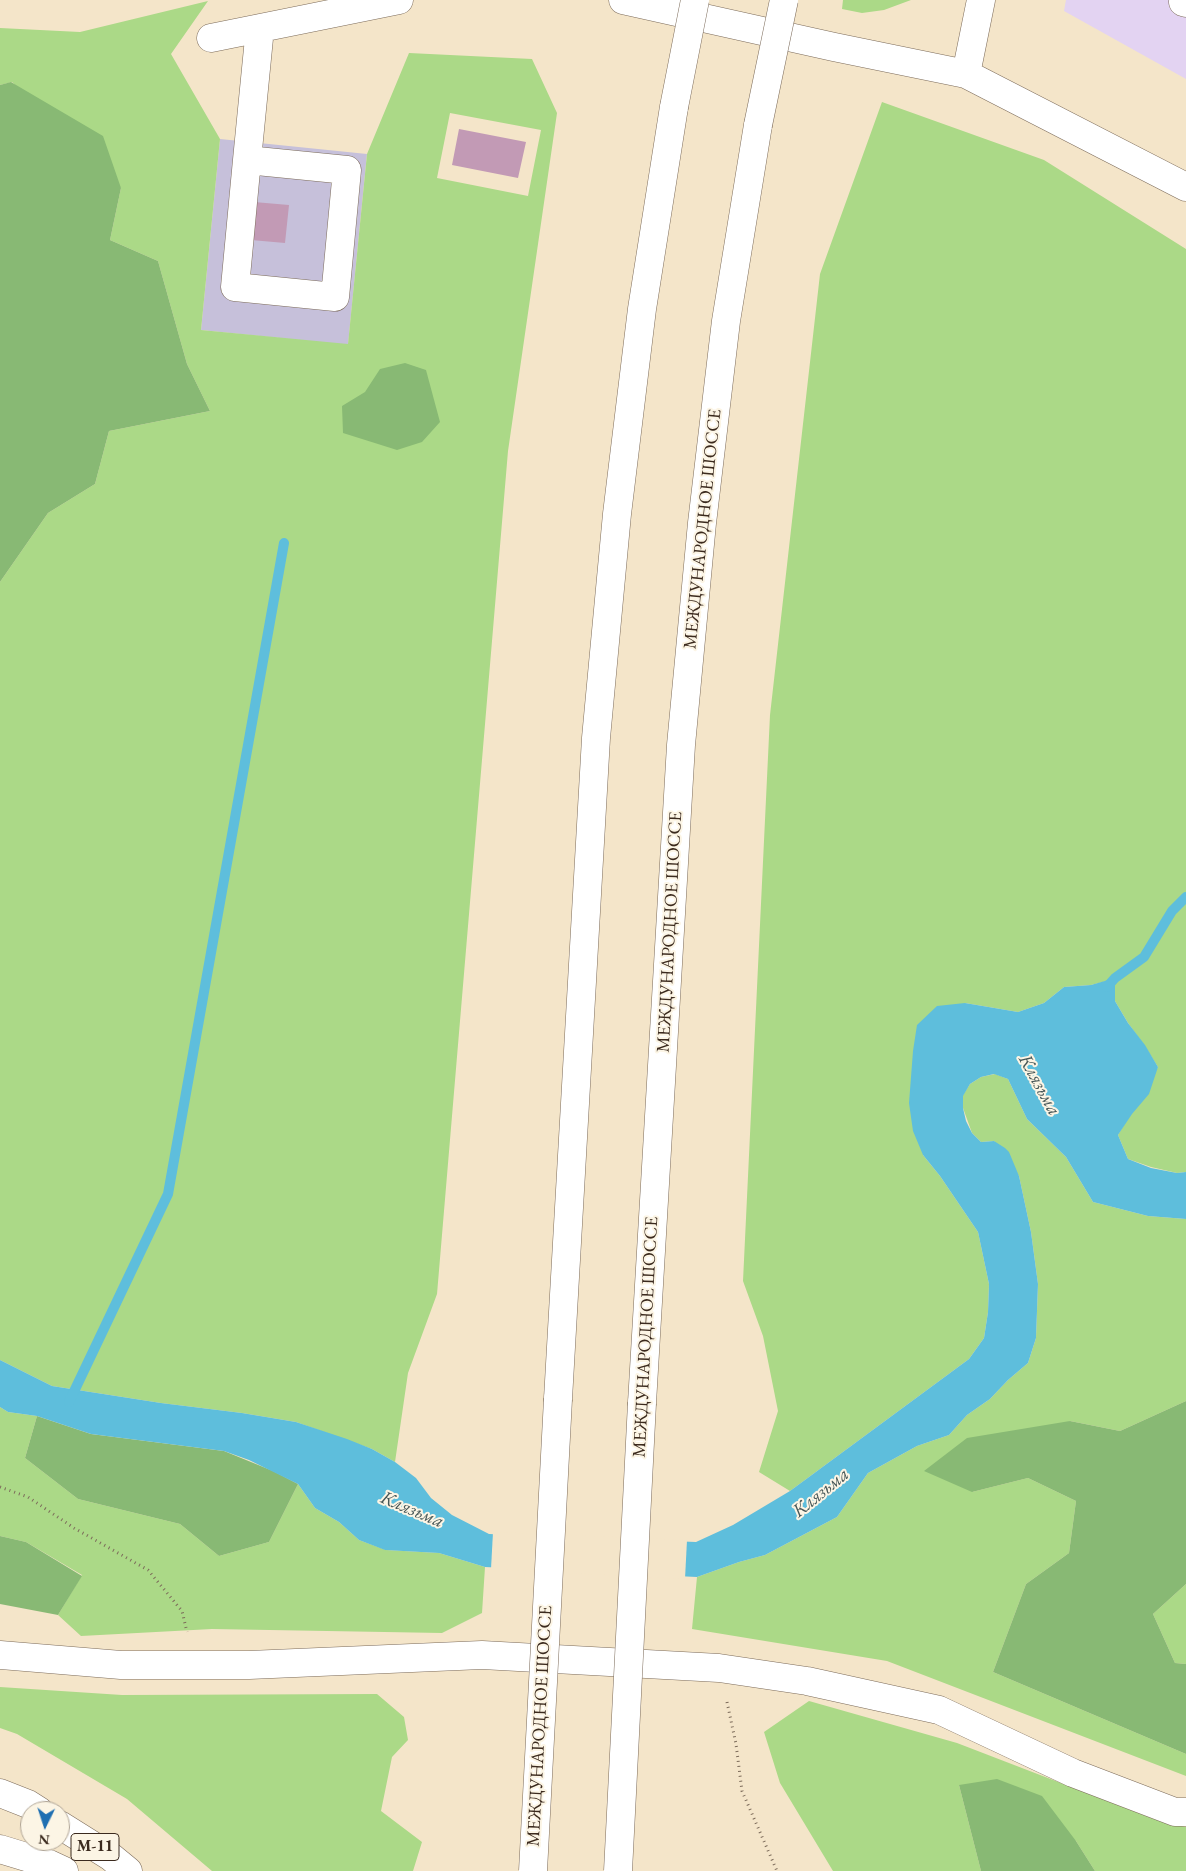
<!DOCTYPE html>
<meta charset="utf-8">
<style>
body{margin:0}
#map{position:relative;width:1186px;height:1871px;overflow:hidden;background:#f4e5c9;font-family:"EB Garamond",serif}
canvas{display:block}
.north{position:absolute;left:20px;top:1801px;width:50px;height:50px;box-sizing:border-box;background:#fcf5e5;border:1px solid #afa495;border-radius:50%;rotate:184deg;font-size:14px;font-weight:700;line-height:20px;text-align:center;color:#3b2a1e}
.north::after{content:'';display:block;margin:auto;width:18px;height:22px;background:#1f6fb2;clip-path:polygon(50% 0,100% 100%,50% 72%,0 100%)}
</style>
<div id="map">
<canvas width="1186" height="1871"></canvas>
<div class="north">N</div>
</div>
<script>
const ctx = document.querySelector('canvas').getContext('2d');
ctx.lineJoin = 'round';
function fillPath(path, color) { ctx.fillStyle = color; ctx.fill(path, 'evenodd'); }
const poly = rows => new Path2D(rows.map(r => 'M' + r).join(''));
function stroke(path, color, width, dash) { ctx.strokeStyle = color; ctx.lineWidth = width; ctx.lineCap = dash ? 'butt' : 'round'; ctx.setLineDash(dash || []); ctx.stroke(path); }
function drawText(font, color, halo, rows, align = 'center') {
  ctx.font = font + ' "EB Garamond",serif'; ctx.lineWidth = 4; ctx.setLineDash([]); ctx.textBaseline = 'middle'; ctx.strokeStyle = halo; ctx.fillStyle = color; for (const [text, x, y, turn = 0] of rows) {
    ctx.save(); ctx.translate(x, y); ctx.rotate((+turn || 0) * Math.PI / 180); ctx.textAlign = isNaN(turn) ? turn : align; if (halo) ctx.strokeText(text, 0, 0); ctx.fillText(text, 0, 0); ctx.restore();
  }
}
fillPath(poly([
 [1066,0,1186,0,1186,79,1064,11]
]), '#e3d3f2');
fillPath(poly([
 [220,139,367,154,348,345,201,330]
]), '#c6c0da');
fillPath(poly([
 [843,0,911,0,884,10,862,13,842,9],
 [208,1,171,54,220,139,201,330,348,344,367,154,409,53,532,59,557,113,508,451,437,1294,408,1373,395,1462,372,1449,296,1422,242,1413,161,1403,52,1386,0,1360,0,582,48,513,95,484,109,431,210,411,187,364,158,261,110,240,121,188,12,82,0,85,0,28,80,32],
 [450,113,541,130,528,196,437,178],
 [882,102,1044,160,1186,249,1186,1172,1177,1173,1151,1167,1128,1159,1118,1135,1158,1067,1144,1045,1128,1023,1115,1001,1115,979,1091,985,1064,987,1044,1003,1018,1012,965,1003,923,1155,940,1176,978,1232,989,1284,988,1312,984,1338,969,1359,790,1491,759,1472,778,1411,763,1336,743,1281,770,715,820,274],
 [995,1074,1008,1079,1027,1119,1066,1157,1093,1202,1148,1216,1186,1219,1186,1401,1120,1431,1070,1421,972,1492,1028,1478,1076,1501,1069,1553,1026,1584,993,1672,1186,1754,1186,1776,887,1661,692,1629,697,1577,739,1562,765,1555,837,1517,868,1473,917,1446,949,1435,967,1415,990,1399,1008,1380,1028,1363,1036,1338,1038,1284,1031,1232,1019,1176,994,1141,981,1142,972,1133,963,1108,963,1095,970,1084,981,1077],
 [0,1407,8,1412,37,1416,25,1458,78,1499,180,1524,219,1556,269,1542,298,1484,315,1508,339,1522,359,1540,386,1550,439,1553,485,1567,482,1613,442,1633,212,1629,81,1636,58,1615,82,1575,26,1542,0,1536],
 [1186,1584,1186,1664,1175,1663,1153,1614],
 [0,1687,122,1695,377,1694,404,1717,408,1740,392,1757,381,1811,422,1842,413,1871,212,1871,127,1799,17,1734,0,1728],
 [809,1701,957,1743,1157,1820,1186,1827,1186,1871,1095,1871,1076,1841,959,1785,981,1871,833,1871,780,1783,764,1732]
]), '#abd987');
fillPath(poly([
 [11,82,103,136,121,188,110,240,158,261,187,364,210,411,109,431,95,484,48,513,0,582,0,85],
 [405,363,426,370,440,422,422,442,397,450,343,433,342,406,365,392,380,369],
 [1186,1401,1186,1584,1153,1614,1175,1663,1186,1664,1186,1754,993,1672,1026,1584,1069,1553,1076,1501,1028,1478,972,1492,924,1471,967,1438,1070,1421,1120,1431],
 [37,1416,91,1434,224,1451,273,1471,298,1484,269,1542,219,1556,180,1524,78,1499,25,1458],
 [0,1536,26,1542,82,1576,58,1615,0,1604],
 [997,1779,1042,1796,1076,1841,1095,1871,981,1871,959,1785]
]), '#88b974');
fillPath(poly([
 [1115,978,1115,1001,1128,1023,1145,1045,1158,1067,1149,1094,1132,1114,1118,1135,1128,1159,1151,1168,1177,1173,1186,1172,1186,1219,1148,1216,1093,1202,1066,1157,1027,1119,1008,1079,994,1074,981,1077,970,1084,963,1096,963,1108,966,1121,972,1133,981,1142,994,1141,1005,1148,1009,1152,1019,1176,1031,1232,1038,1284,1036,1338,1028,1363,1008,1380,990,1399,967,1415,949,1435,917,1446,868,1473,837,1517,765,1555,739,1562,697,1577,485,1567,439,1553,385,1550,359,1540,339,1522,315,1508,298,1484,249,1460,224,1451,91,1434,37,1416,8,1412,0,1407,0,1360,52,1386,161,1403,242,1413,296,1422,347,1439,372,1449,395,1462,416,1478,431,1498,452,1515,489,1534,696,1542,733,1525,790,1491,969,1359,984,1338,988,1312,989,1284,978,1232,940,1176,923,1155,913,1131,909,1103,913,1051,917,1025,937,1006,965,1003,1018,1012,1044,1003,1064,987,1091,985]
]), '#5ebedc');
fillPath(poly([
 [493,1532,687,1540,685,1579,491,1569]
]), '#f4e5c9');
stroke(poly([
 [1107,987,1115,978,1144,957,1172,911,1186,897],
 [69,1402,168,1194,284,543]
]), '#5ebedc', 10);
fillPath(poly([
 [459,129,526,142,518,178,452,165],
 [254,202,289,205,285,243,251,240]
]), '#c29ab5');
const minor = poly([
 [623,0,834,47,966,74,1186,187],
 [1184,0,1183,2,1186,3],
 [211,38,399,0],
 [966,74,981,0],
 [247,160,347,170,335,297,235,287,247,160,260,28],
 [0,1655,121,1665,249,1665,482,1655,719,1668,807,1681,939,1710,1073,1773,1175,1812,1186,1812]
]);
const major = poly([
 [0,1793,28,1804,39,1811],
 [60,1825,111,1857,128,1871],
 [0,1849,49,1864,64,1871]
]);
const highway = poly([
 [558,1399,596,738,617,514,642,309,674,107],
 [642,1403,681,745,702,523,726,321,758,125]
]);
stroke(minor, '#7c6b5a', 29);
stroke(major, '#7c6b5a', 29);
stroke(highway, '#7c6b5a', 29);
stroke(poly([
 [0,1487,28,1497,74,1528,148,1570,182,1611,187,1632],
 [727,1702,736,1744,742,1791,777,1871]
]), '#7c6b5a', 3, [1, 4]);
stroke(minor, '#fff', 28);
stroke(major, '#fff', 28);
stroke(highway, '#fff', 28);
const highwayBridge = poly([
 [674,107,695,0],
 [758,125,784,0],
 [533,1871,558,1399],
 [618,1871,642,1403]
]);
stroke(highwayBridge, '#7c6b5a', 29, []);
stroke(highwayBridge, '#fff', 28);
for (const [x, y, w] of [
 [95,1847,48]
]) { const box = new Path2D(); box.roundRect(x - w / 2, y - 13.5, w, 27, 4); ctx.fillStyle = '#fcf5e5'; ctx.fill(box); stroke(box, '#3b2a1e', 1); }
drawText('bold 16px', '#3b2a1e', null, [
 ["М-11",95,1847]
]);
drawText('18px', '#3b2a1e', '#fcf5e5', [
 ["МЕЖДУНАРОДНОЕ ШОССЕ",703,529,-84],
 ["МЕЖДУНАРОДНОЕ ШОССЕ",670,932,-87],
 ["МЕЖДУНАРОДНОЕ ШОССЕ",646,1337,-87],
 ["МЕЖДУНАРОДНОЕ ШОССЕ",540,1726,-87]
]);
drawText('italic 19px', '#465657', '#fcf5e5', [
 ["Клязьма",1039,1085,61],
 ["Клязьма",821,1493,-39],
 ["Клязьма",412,1510,23]
]);
</script>
